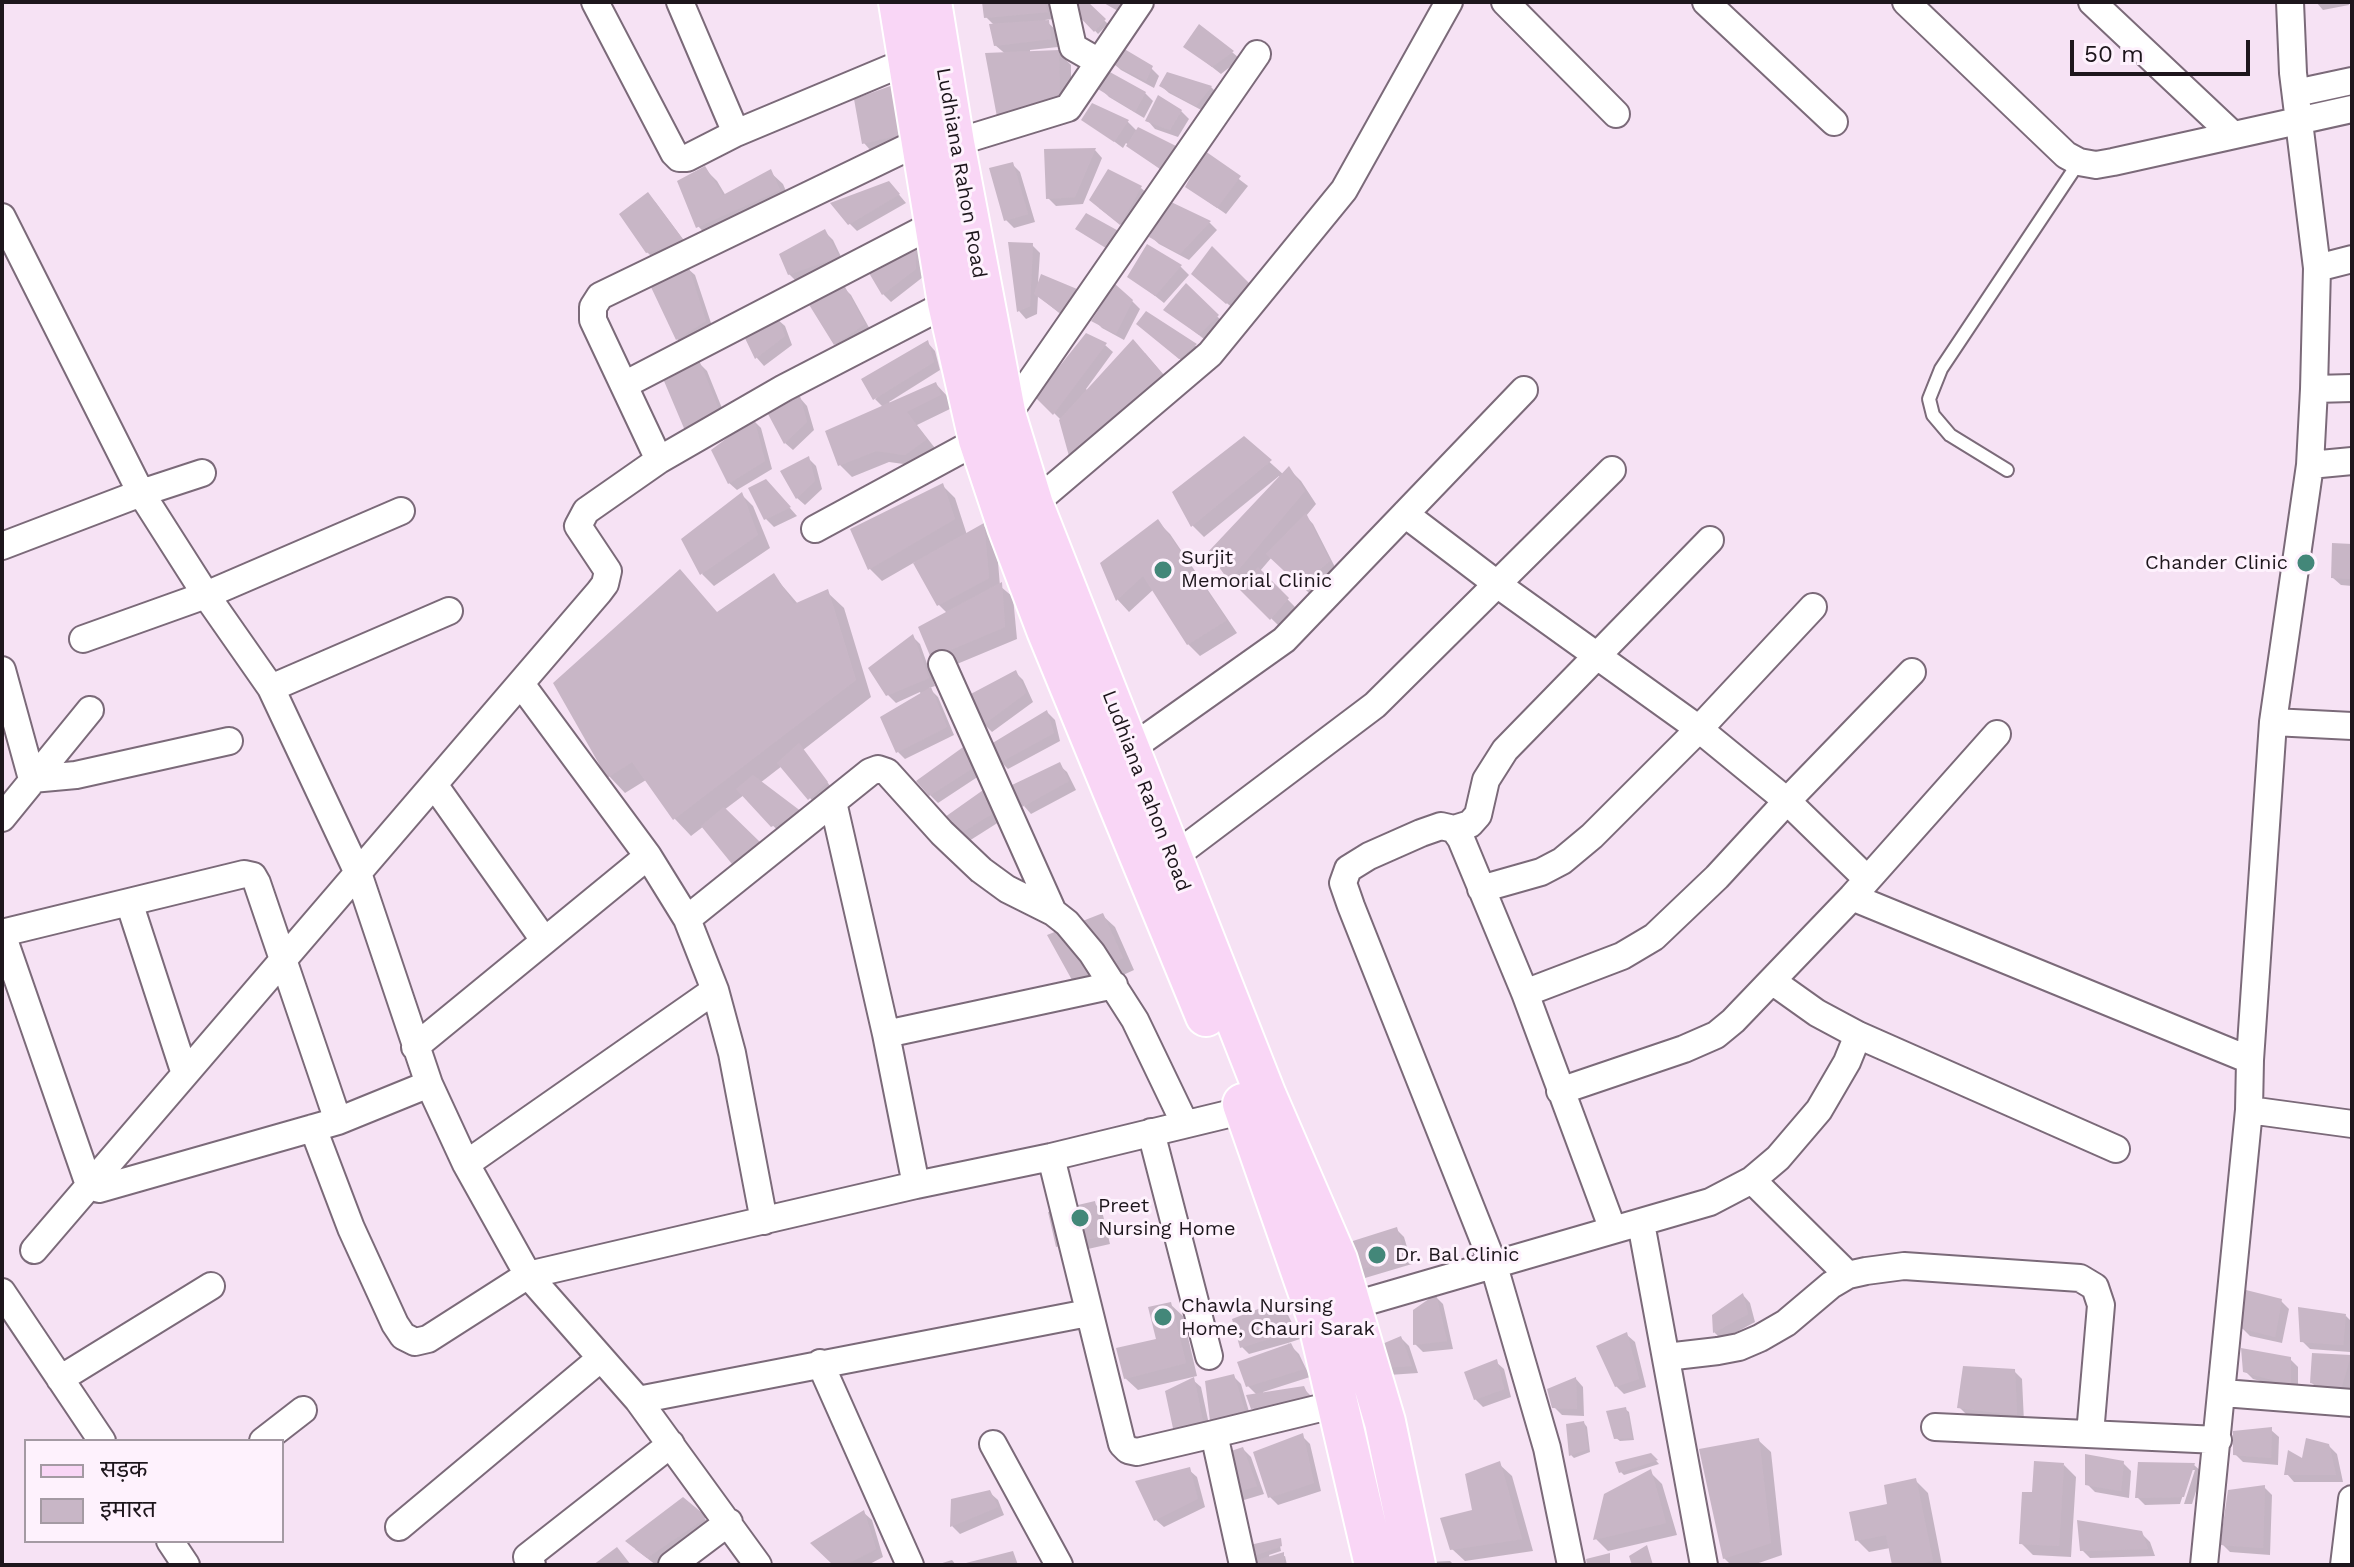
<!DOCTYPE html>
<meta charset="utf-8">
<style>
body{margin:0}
#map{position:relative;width:2354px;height:1567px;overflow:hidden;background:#f6e2f4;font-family:"Work Sans","Noto Sans Devanagari",sans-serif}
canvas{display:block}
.frame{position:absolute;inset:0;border:4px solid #1d161c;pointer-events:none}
.legend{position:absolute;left:24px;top:1439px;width:260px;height:104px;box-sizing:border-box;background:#fef2fd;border:2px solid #a49aa3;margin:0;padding:10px 14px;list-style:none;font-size:24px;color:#1d161c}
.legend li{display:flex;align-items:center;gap:16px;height:40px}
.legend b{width:40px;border:2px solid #a49aa3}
.scale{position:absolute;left:2070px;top:40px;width:180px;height:36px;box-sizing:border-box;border:4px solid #1d161c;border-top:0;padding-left:10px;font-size:24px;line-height:28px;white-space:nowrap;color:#1d161c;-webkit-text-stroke:6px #fef2fd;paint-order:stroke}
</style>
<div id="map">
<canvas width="2354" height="1567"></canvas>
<div class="frame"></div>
<ul class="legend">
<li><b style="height:10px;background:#f9d6f6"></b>सड़क</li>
<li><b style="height:22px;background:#c8b6c6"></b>इमारत</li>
</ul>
<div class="scale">50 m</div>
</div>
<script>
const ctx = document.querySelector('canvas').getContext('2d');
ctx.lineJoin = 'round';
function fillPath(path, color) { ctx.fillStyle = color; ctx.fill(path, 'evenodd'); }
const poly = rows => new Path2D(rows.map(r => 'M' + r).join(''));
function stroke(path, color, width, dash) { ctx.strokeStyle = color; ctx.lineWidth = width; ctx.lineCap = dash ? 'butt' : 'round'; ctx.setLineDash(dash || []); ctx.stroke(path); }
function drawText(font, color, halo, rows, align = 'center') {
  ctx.font = font + ' "Work Sans",sans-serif'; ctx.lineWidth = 6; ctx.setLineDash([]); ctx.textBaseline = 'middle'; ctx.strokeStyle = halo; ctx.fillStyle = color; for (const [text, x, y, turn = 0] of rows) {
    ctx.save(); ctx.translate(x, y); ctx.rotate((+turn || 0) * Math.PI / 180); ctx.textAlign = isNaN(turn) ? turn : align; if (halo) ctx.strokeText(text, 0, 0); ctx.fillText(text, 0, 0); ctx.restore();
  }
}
fillPath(poly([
 [984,2,1048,2,1054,19,1045,20,1056,30,1058,47,1030,50,1030,53,1058,52,1071,65,1071,110,995,45,995,26,986,17],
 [1079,2,1085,2,1108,24,1098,34,1075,9],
 [1102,2,1124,2,1118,11],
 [2316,2,2348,2,2349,5,2323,10],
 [1185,46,1232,52,1240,59,1221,74],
 [1113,63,1151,68,1159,76,1154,88,1121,70],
 [1168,74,1211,87,1219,95,1205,112,1169,93,1161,86],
 [895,86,906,142,871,151,864,143],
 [1101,89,1145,93,1153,101,1144,118,1109,97],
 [1181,111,1189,119,1178,137,1155,129,1148,121],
 [1084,119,1128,122,1137,131,1174,148,1182,156,1168,175,1126,143,1123,148],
 [1095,150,1102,158,1083,204,1056,206,1048,198],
 [1206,154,1248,186,1226,214,1187,187],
 [1012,164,1020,172,1035,222,1014,228,1006,220,991,170],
 [705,169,717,181,726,196,770,172,783,184,791,203,710,239,698,226],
 [1141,188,1149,195,1129,231,1099,208],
 [896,191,906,203,857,231,849,223],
 [648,195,656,203,691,250,655,260,647,252],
 [1169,204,1210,223,1217,230,1189,260,1159,244,1151,237],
 [825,232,833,240,845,265,797,282,789,274],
 [1010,244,1032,245,1040,253,1038,283,1042,276,1076,291,1084,298,1068,320,1038,296,1037,314,1026,319,1019,311],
 [915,245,922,252,923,277,891,302,883,294,872,273],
 [1147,247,1181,267,1189,275,1164,303,1130,276],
 [1212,249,1256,293,1235,310,1202,282],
 [687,268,695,275,713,329,685,347,677,339,653,286],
 [1186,286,1225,324,1208,342,1166,310],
 [843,287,851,295,872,333,843,352,835,344],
 [1132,301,1140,309,1124,340,1102,328,1094,320],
 [1146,314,1196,346,1203,353,1188,366,1147,332],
 [777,319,785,326,792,345,764,366,757,358,746,335],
 [928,343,935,351,940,370,889,402,891,404,936,384,948,397,952,408,917,425,938,452,918,466,889,462,852,477,840,465,884,408,875,399],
 [1105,345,1113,352,1086,389,1088,391,1145,353,1174,387,1082,467,1070,455,1062,421,1038,397],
 [699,363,707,371,728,423,696,440],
 [800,398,807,406,814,430,793,450,785,443],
 [753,420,761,428,772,469,737,490,729,483],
 [1244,439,1284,475,1289,469,1301,481,1316,504,1306,516,1313,524,1336,569,1309,593,1272,557,1260,571,1295,607,1279,626,1231,579,1210,552,1281,478,1279,476,1204,537,1192,525],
 [808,458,816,466,822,489,805,505,797,498,783,472],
 [943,486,955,498,967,535,984,526,996,538,1000,586,1013,597,1017,639,945,669,947,613,939,605,915,562,882,581,870,569,853,530],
 [774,490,797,516,774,527,766,519],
 [741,494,753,506,770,548,714,586,702,574],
 [1158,522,1170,534,1237,633,1200,656,1188,644,1154,589,1129,612,1118,600,1103,564],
 [2352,546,2352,586,2341,585,2333,578],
 [774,576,798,604,827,592,844,608,871,697,803,750,834,791,817,806,782,766,760,783,801,813,780,833,744,795,724,810,767,852,741,870,704,826,691,836,675,819,646,780,625,793,609,776,718,614],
 [913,637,920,644,935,686,929,688,938,697,954,735,905,759,898,752,921,695,920,692,896,703,888,695],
 [1015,672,1023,680,1033,702,992,732,984,724],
 [1047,712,1055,720,1060,741,1008,769,1001,762],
 [966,747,979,776,938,803,930,795],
 [1059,765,1067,772,1076,790,1031,814,1024,806],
 [986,790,999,822,969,841,948,817],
 [1102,915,1115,927,1134,970,1086,992,1074,979],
 [1094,1203,1102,1211,1110,1244,1066,1254,1058,1246],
 [1396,1229,1404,1237,1412,1264,1355,1281,1347,1273],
 [1743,1295,1750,1303,1755,1322,1722,1340,1714,1332],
 [1436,1297,1443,1304,1453,1349,1423,1352,1415,1344],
 [2281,1301,2289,1309,2282,1343,2250,1336,2242,1328],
 [1278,1303,1286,1311,1300,1339,1288,1343,1299,1354,1310,1377,1263,1392,1263,1394,1304,1389,1312,1397,1317,1409,1261,1416,1253,1408,1257,1395,1248,1386,1289,1346,1288,1343,1249,1354,1242,1347],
 [1170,1304,1183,1316,1197,1376,1138,1390,1125,1378,1158,1340],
 [2346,1316,2352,1322,2350,1352,2310,1349,2302,1341],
 [1627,1335,1635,1342,1646,1387,1624,1394,1616,1386],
 [1401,1338,1409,1346,1418,1373,1389,1375,1381,1367],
 [2350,1357,2352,1359,2352,1383,2348,1396,2320,1391,2312,1383],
 [2290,1359,2298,1367,2298,1391,2253,1379,2245,1371],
 [1496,1362,1504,1369,1511,1397,1483,1407,1475,1399],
 [2014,1371,2022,1379,2024,1422,1967,1415,1959,1407],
 [1233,1376,1241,1384,1252,1422,1220,1428,1212,1420],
 [1576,1379,1583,1387,1584,1416,1562,1415,1554,1407],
 [1193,1380,1201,1387,1210,1429,1184,1439],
 [1625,1409,1629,1412,1634,1440,1620,1441,1616,1438],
 [1584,1423,1587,1427,1590,1452,1574,1458,1571,1455],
 [2271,1430,2279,1437,2278,1465,2243,1462,2235,1454],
 [1302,1436,1310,1444,1321,1491,1278,1505,1270,1497],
 [1758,1440,1771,1452,1782,1555,1753,1565,1731,1565,1724,1558],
 [2328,1445,2337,1454,2343,1482,2294,1482,2287,1474],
 [1243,1449,1251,1457,1264,1494,1244,1500,1236,1492],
 [1651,1455,1659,1464,1624,1475,1621,1472],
 [2123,1463,2131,1471,2129,1498,2095,1492,2087,1484],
 [1499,1464,1512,1476,1533,1551,1465,1561,1452,1549],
 [2064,1465,2076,1477,2071,1557,2033,1555,2021,1543],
 [2194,1465,2202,1472,2192,1504,2184,1504,2195,1470,2191,1470,2180,1504,2145,1505,2137,1497],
 [1189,1470,1197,1477,1205,1507,1164,1527,1156,1520],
 [1650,1472,1662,1484,1677,1535,1608,1551,1596,1539],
 [1916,1481,1928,1493,1942,1565,1894,1565,1890,1548,1869,1552,1857,1540],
 [2264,1487,2272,1495,2270,1555,2230,1552,2222,1544],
 [989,1492,998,1500,1004,1515,960,1534,952,1526],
 [683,1500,713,1526,656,1565,635,1549],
 [864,1513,872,1520,883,1557,868,1565,836,1565],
 [2141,1533,2150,1542,2155,1556,2090,1558,2082,1550],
 [1279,1541,1281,1551,1269,1555,1270,1559,1285,1556,1287,1565,1254,1565,1258,1562,1252,1556],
 [952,1560,956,1565,936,1565],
 [1450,1561,1454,1565,1429,1565,1429,1562]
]), '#0003');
fillPath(poly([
 [982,2,1044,2,1048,12,984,18],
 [1077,2,1088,2,1106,19,1094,32,1073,10],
 [1049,20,1051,39,994,46,989,24],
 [1199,24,1234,51,1212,67,1183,47],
 [1121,47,1153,66,1146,81,1111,63],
 [1059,50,1060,98,997,117,985,53],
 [1108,71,1146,92,1135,112,1098,89],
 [1167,72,1212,86,1196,106,1159,86],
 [896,84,899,135,862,144,854,99],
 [1158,95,1182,110,1170,130,1145,121],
 [1092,103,1129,120,1114,142,1081,120],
 [1138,127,1176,146,1160,169,1126,146],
 [1096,148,1075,197,1046,199,1044,149],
 [1205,151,1241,176,1217,208,1185,187],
 [1013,162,1028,214,1004,221,989,168],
 [705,166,723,195,771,169,780,190,696,228,677,181],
 [1108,169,1142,186,1120,225,1089,200],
 [889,181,900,194,848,225,830,203],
 [648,192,685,242,646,253,619,214],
 [1169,201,1211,221,1180,254,1149,237],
 [1086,213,1124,234,1109,250,1075,229],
 [825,229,839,257,788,275,779,254],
 [915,242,916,269,882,295,869,273],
 [1008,242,1033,243,1030,306,1017,312],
 [1147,244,1182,265,1155,296,1127,277],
 [1212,246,1250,284,1226,304,1191,274],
 [688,265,706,321,676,340,650,285],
 [1041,274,1077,289,1060,313,1034,294],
 [1186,283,1219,315,1199,335,1163,310],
 [1115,284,1133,300,1116,334,1091,321],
 [844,285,865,324,834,345,808,303],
 [1146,311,1197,344,1179,359,1136,324],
 [777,316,785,336,755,359,743,334],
 [1086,333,1107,343,1053,415,1035,397],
 [1133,339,1163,374,1069,456,1059,420],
 [928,340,934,362,873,400,861,379],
 [699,360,721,415,686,433,664,381],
 [936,382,941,395,907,412,927,439,905,455,876,451,838,466,825,431],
 [800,396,807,422,784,444,768,414],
 [754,418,765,461,728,484,711,450],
 [1244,436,1272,460,1191,527,1172,492],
 [809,456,815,481,796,499,780,471],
 [1289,466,1305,491,1229,581,1208,552],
 [766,479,791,507,764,520,748,488],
 [943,483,955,519,868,570,850,529],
 [742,492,758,535,700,575,681,539],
 [1306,513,1330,561,1300,586,1266,554],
 [1158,519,1227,620,1187,645,1143,576,1116,601,1100,563],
 [984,523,989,578,937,606,913,563],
 [2332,543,2352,544,2352,579,2331,578],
 [1258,567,1289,598,1270,620,1240,590],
 [680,569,717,612,774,573,794,604,828,589,856,680,673,820,632,762,607,778,553,683],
 [1002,582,1005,627,931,658,918,627],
 [913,634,929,678,886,696,868,668],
 [1016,670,1026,693,983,725,967,696],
 [931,687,947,727,896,753,880,717],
 [1047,710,1054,733,999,763,991,744],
 [799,743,828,782,808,800,777,763],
 [966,745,973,768,929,796,916,781],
 [1060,762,1069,781,1022,807,1012,785],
 [753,775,802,812,771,827,736,789],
 [986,788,992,814,959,834,945,817],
 [724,807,761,843,732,864,701,826],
 [1103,913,1123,958,1072,980,1047,935],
 [1095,1201,1103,1236,1056,1247,1048,1212],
 [1397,1227,1405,1256,1345,1274,1337,1246],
 [2246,1290,2282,1299,2275,1337,2240,1328],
 [1743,1293,1748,1314,1713,1333,1712,1315],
 [1436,1294,1447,1341,1413,1345,1413,1310],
 [1279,1301,1294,1331,1240,1348,1232,1319],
 [1171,1302,1186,1363,1124,1379,1116,1348,1156,1339,1148,1307],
 [2298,1307,2346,1314,2343,1345,2300,1342],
 [1627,1332,1639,1379,1615,1387,1596,1346],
 [1401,1336,1412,1366,1379,1368,1375,1347],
 [1291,1343,1304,1369,1246,1387,1237,1362],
 [2241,1348,2291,1357,2291,1385,2243,1372],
 [2312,1353,2351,1355,2341,1389,2310,1383],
 [1497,1359,1504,1389,1474,1400,1464,1372],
 [1963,1366,2015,1369,2017,1415,1957,1408],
 [1234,1374,1246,1415,1210,1421,1205,1381],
 [1194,1377,1203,1422,1174,1433,1165,1391],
 [1576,1377,1577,1409,1552,1408,1547,1389],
 [1304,1386,1311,1401,1251,1409,1246,1395],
 [1626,1407,1632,1438,1614,1439,1606,1411],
 [1584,1421,1588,1449,1569,1456,1566,1424],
 [2272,1427,2271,1458,2233,1455,2233,1431],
 [1303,1433,1314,1483,1268,1498,1253,1452],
 [1759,1438,1771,1543,1723,1559,1699,1449],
 [2306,1438,2329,1444,2336,1475,2284,1475,2288,1450,2302,1458],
 [1243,1447,1257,1486,1234,1493,1225,1453],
 [1651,1453,1658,1460,1619,1473,1615,1462],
 [2085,1454,2124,1461,2121,1491,2085,1485],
 [1500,1461,1522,1539,1450,1550,1440,1518,1472,1510,1465,1474],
 [2034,1461,2064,1463,2059,1546,2019,1544,2022,1492,2032,1492],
 [2138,1462,2195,1463,2184,1497,2135,1498],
 [1190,1467,1198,1499,1154,1521,1135,1481],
 [1651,1469,1666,1523,1593,1540,1604,1494],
 [1916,1478,1933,1561,1912,1565,1892,1565,1886,1535,1855,1541,1849,1512,1887,1504,1884,1485],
 [2265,1485,2263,1548,2220,1545,2228,1490],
 [990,1490,998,1507,950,1527,951,1499],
 [683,1497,707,1517,647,1558,625,1541],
 [864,1510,876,1549,845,1565,833,1565,810,1543],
 [2077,1520,2142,1531,2148,1549,2080,1551],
 [1281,1538,1282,1546,1253,1556,1245,1546],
 [1647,1545,1653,1565,1632,1565,1629,1556],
 [617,1547,631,1565,593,1565],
 [1013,1551,1018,1565,963,1565,962,1564],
 [1284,1552,1284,1565,1252,1565,1251,1562],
 [1610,1553,1610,1565,1587,1565,1586,1559]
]), '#c8b6c6');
const service = poly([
 [2007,470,1950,435,1933,415,1929,399,1941,369,2079,162]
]);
const minor = poly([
 [595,2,674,153,679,158,687,158,736,133,908,61],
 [680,2,736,133],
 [1063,2,1073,47,1099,62],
 [1505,2,1616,114],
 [1706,2,1834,122],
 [1906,2,2066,155,2079,162,2096,165,2113,162,2352,109],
 [2092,2,2232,134],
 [2296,93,2352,81],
 [954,143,1068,108,1140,2],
 [2,217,141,493,206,595,271,688,358,873,429,1084,466,1164,528,1275,638,1400,758,1565],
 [2317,268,2352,259],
 [624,385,936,223],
 [2314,389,2352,388],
 [1006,417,1257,54],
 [659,460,593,320,593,307,600,296,923,140],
 [2310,465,2352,461],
 [1023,513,1210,354,1344,190,1449,2],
 [1405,514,1497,584,1699,729,1787,801,1867,879],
 [815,529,979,440],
 [2,546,141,493,202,473],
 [83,639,206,595,401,511],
 [942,664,1053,912],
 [2,670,32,779,76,775,229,741],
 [521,684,648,856],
 [271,688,449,611],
 [2273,722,2352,726],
 [1119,757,1284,640,1524,390],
 [435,786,544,940],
 [833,802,886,1034,916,1185],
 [2,818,90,710],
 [1454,829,1470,824,1478,815,1486,780,1505,750,1710,540],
 [1172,858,1375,705,1612,470],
 [1481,889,1541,872,1562,861,1592,836,1699,729,1813,607],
 [1852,897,2250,1060],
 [129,902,185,1074],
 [687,919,870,772,878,769,887,772,942,833,981,870,1007,889,1053,912,1067,923,1092,953,1135,1020,1185,1124],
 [2,933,244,874,253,876,257,883,338,1121],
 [2,934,87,1179,99,1189,338,1121,429,1084],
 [1772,981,1817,1013,1858,1035,2116,1149],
 [1525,993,1622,956,1654,937,1717,877,1787,801,1912,672],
 [886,1034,1114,985],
 [415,1047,648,856,687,919,715,990,732,1053,764,1221],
 [1560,1091,1684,1049,1716,1035,1733,1021,1852,897,1997,734],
 [2249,1110,2352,1124],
 [313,1128,351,1228,395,1324,403,1336,415,1342,428,1339,528,1275,916,1185,1051,1157,1245,1110],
 [1151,1132,1209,1356],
 [1051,1157,1122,1444,1128,1450,1137,1452,1214,1434],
 [466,1164,715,990],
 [1752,1180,1848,1275],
 [1641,1223,1704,1565],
 [34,1250,599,592,605,584,608,571,578,526,586,511,659,460,784,388,948,303],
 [2,1292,102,1441],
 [1351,1306,1710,1202,1752,1180,1778,1158,1819,1110,1847,1062,1858,1035],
 [1666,1357,1718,1351,1739,1347,1760,1338,1786,1323,1831,1285,1848,1275,1866,1271,1904,1266,2080,1278,2095,1287,2101,1305,2090,1434],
 [820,1363,910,1565],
 [60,1379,211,1286],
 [2223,1393,2352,1403],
 [638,1400,1088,1313],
 [1935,1427,2218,1440],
 [263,1441,303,1410],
 [993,1444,1059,1565],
 [399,1527,601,1358],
 [170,1541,186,1565],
 [532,1565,527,1557,671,1444],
 [672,1565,729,1522],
 [1243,1565,1214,1434,1337,1404],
 [1571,1565,1547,1448,1494,1266,1351,906,1343,883,1348,869,1369,856,1421,833,1441,826,1454,829,1461,839,1525,993,1613,1230],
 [2204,1565,2249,1110,2250,1060,2273,722,2310,465,2314,389,2317,268,2293,73,2290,2],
 [2344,1565,2352,1499]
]);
const primary = poly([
 [899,2,948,303,979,440,1008,527,1047,630,1206,1016],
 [931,2,954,143,1006,417,1033,505,1266,1096,1337,1260,1385,1422,1415,1565],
 [1243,1104,1317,1316,1375,1565]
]);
stroke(service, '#7b6a79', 16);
stroke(minor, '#7b6a79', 30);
stroke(primary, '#fff', 44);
stroke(service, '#fff', 12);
stroke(minor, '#fff', 26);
stroke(primary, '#f9d6f6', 40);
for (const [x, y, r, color] of [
 [2306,563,10,"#438779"],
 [1163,570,10,"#438779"],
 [1080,1218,10,"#438779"],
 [1377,1255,10,"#438779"],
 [1163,1317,10,"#438779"]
]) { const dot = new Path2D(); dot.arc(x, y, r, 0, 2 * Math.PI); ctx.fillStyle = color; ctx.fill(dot); stroke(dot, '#fef2fd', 3); }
drawText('20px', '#1d161c', '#fef2fd', [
 ["Ludhiana Rahon Road",961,173,80],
 ["Ludhiana Rahon Road",1146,791,69]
]);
drawText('20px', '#1d161c', '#fef2fd', [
 ["Surjit",1181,558],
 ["Memorial Clinic",1181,581],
 ["Chander Clinic",2288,563,"right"],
 ["Preet",1098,1206],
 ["Nursing Home",1098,1229],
 ["Dr. Bal Clinic",1395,1255],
 ["Chawla Nursing",1181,1306],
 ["Home, Chauri Sarak",1181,1329]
], 'left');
</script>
